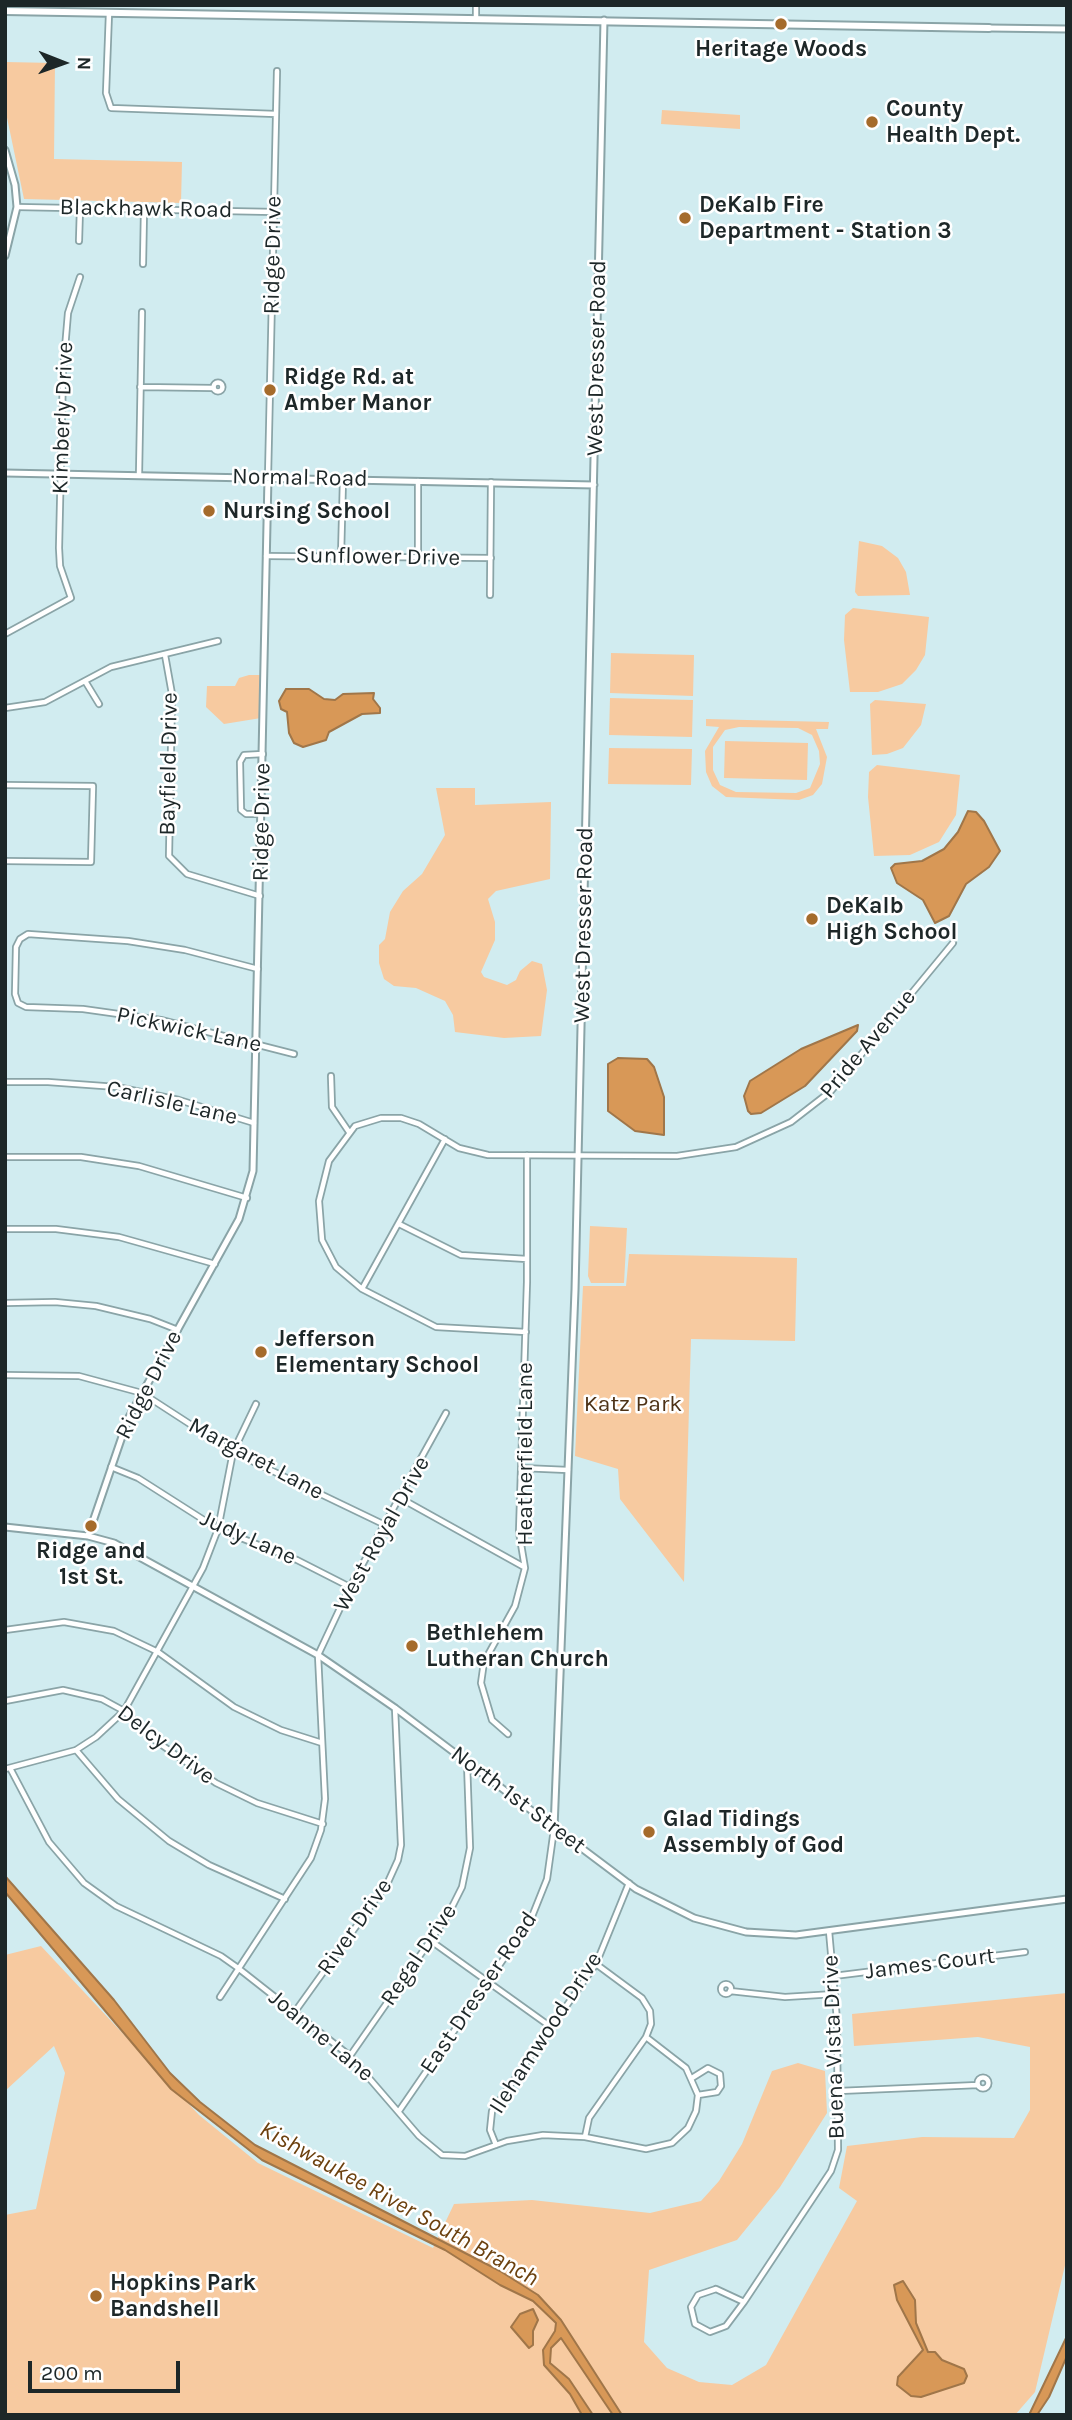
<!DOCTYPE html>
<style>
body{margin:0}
#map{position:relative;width:1072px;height:2420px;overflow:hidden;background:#d1ecf0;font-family:Karla,sans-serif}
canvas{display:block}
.frame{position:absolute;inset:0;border:7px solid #1d2728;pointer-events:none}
.north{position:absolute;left:28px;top:28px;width:70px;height:70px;-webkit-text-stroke:5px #fff;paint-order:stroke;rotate:91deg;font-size:19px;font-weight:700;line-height:28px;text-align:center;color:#1d2728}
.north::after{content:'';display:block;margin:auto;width:24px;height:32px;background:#1d2728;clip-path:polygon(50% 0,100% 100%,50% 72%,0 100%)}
.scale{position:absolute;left:28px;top:2361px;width:152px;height:32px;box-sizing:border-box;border:4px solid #1d2728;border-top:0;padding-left:9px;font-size:21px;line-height:24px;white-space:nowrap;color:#1d2728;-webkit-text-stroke:5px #fff;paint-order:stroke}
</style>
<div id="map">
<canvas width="1072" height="2420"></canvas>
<div class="frame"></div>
<div class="north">N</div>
<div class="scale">200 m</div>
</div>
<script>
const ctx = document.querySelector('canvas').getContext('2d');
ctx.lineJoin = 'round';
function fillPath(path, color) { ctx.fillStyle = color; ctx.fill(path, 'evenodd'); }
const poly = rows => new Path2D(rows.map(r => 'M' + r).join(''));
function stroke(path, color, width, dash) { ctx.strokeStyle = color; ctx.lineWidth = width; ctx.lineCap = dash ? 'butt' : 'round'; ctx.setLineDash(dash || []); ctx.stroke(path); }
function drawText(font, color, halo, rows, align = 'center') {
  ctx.font = font + ' Karla,sans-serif'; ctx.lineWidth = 5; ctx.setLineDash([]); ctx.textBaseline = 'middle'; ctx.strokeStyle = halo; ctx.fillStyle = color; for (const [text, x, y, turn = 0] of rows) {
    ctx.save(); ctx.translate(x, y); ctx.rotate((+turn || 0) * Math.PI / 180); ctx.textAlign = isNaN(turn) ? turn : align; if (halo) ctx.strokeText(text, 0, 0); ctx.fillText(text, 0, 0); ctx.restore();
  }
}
fillPath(poly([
 [5,62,55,63,54,159,182,162,181,203,24,199,5,108],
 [662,110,740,115,740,129,661,124],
 [859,541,882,546,898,558,906,572,910,595,858,596,855,592],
 [853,608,929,617,925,655,916,670,902,684,878,692,850,692,844,640,845,615],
 [611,653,694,655,693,696,610,693],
 [249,675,262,675,261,718,224,724,206,707,207,686,235,686,239,678],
 [610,698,693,700,692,737,609,735],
 [875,700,926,704,921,725,903,748,887,754,872,755,870,704],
 [706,719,829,722,828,729,816,729,827,757,822,784,813,795,799,800,726,797,712,786,706,772,705,751,719,727,706,726],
 [739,727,798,728,812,735,819,751,820,764,810,788,796,793,736,792,720,785,713,770,713,747,725,730],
 [725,741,808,743,807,780,724,778],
 [609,748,692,749,691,785,608,784],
 [877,765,960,775,956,815,939,842,910,855,874,856,868,797,869,772],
 [436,788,475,788,475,805,551,802,550,879,496,891,488,899,495,922,495,940,481,972,484,977,507,985,516,980,520,971,532,961,542,964,547,990,541,1036,504,1038,455,1032,453,1015,445,1001,416,988,394,986,384,979,379,963,379,945,385,939,390,912,403,891,422,874,445,835],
 [590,1226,627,1228,624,1283,591,1283,588,1276],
 [629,1254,797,1258,795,1341,691,1339,684,1582,620,1499,618,1469,575,1456,583,1286,626,1286],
 [41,1946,199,2115,258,2163,433,2248,454,2204,532,2200,650,2213,701,2201,719,2181,742,2144,772,2071,798,2063,825,2071,827,2113,780,2187,737,2240,649,2270,644,2342,667,2368,699,2382,732,2385,766,2365,857,2201,839,2188,847,2146,922,2137,1014,2138,1030,2110,1030,2047,978,2037,854,2046,852,2014,1067,1993,1067,2257,1035,2392,1015,2415,5,2415,5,2215,36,2209,65,2073,54,2046,5,2091,5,1955]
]), '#f7caa0');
const water = poly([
 [286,689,309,689,324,699,335,700,343,694,374,693,373,699,380,708,380,713,362,714,329,732,326,740,303,747,294,743,289,733,287,712,281,709,279,701,286,689],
 [968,811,976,812,984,821,1000,851,989,867,966,884,949,916,935,923,923,900,897,883,891,868,895,864,922,861,944,849,958,832,968,811],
 [858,1025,857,1031,805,1086,761,1113,751,1114,748,1111,744,1096,750,1081,801,1049,858,1025],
 [618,1058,647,1059,654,1067,664,1097,664,1135,635,1131,608,1111,608,1064,618,1058],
 [5,1876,114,2000,170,2073,200,2102,255,2145,500,2271,538,2295,561,2320,622,2415,613,2415,561,2338,551,2348,550,2363,569,2379,593,2415,582,2415,570,2394,544,2365,543,2350,555,2331,556,2323,533,2301,500,2285,445,2250,262,2160,171,2089,5,1892,5,1876],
 [903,2281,915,2300,916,2323,928,2352,935,2352,942,2360,964,2369,967,2376,964,2383,921,2397,911,2396,897,2385,898,2377,923,2350,897,2300,894,2285,903,2281],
 [533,2309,538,2320,533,2331,533,2345,529,2348,511,2327,520,2314,533,2309],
 [1067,2336,1067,2356,1049,2397,1037,2415,1029,2415,1067,2336]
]);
fillPath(water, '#d89857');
stroke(water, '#a07649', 2);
const minor = poly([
 [109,13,106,93,111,108,276,114],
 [476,18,476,5],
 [17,207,275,212],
 [79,241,80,208],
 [143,264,144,210],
 '213.5 387a4.5 4.5 0 1 1 9 0a4.5 4.5 0 1 1-9 0Z',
 [140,387,213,388],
 [139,475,142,312],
 [268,477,277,71],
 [266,556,491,558],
 [341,556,343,479],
 [418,558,418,481],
 [490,595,491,482],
 [5,634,71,598,60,566,59,548,63,372,68,313,80,277],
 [165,655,172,694,169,856,187,874,260,896],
 [85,681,99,704],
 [5,708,45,702,111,667,218,641],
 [5,785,93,786,91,862,5,861],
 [261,814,246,814,241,810,240,762,244,755,263,754],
 [258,969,185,950,128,941,28,934,20,939,16,947,15,994,18,1003,26,1007,83,1009,161,1020,294,1054],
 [331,1076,332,1107,349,1132],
 [5,1082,48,1082,117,1087,179,1100,254,1123],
 [5,1157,81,1157,139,1166,247,1198],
 [399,1224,461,1255,527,1259],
 [5,1229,56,1229,119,1237,215,1264],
 [362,1289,445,1139],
 [5,1303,55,1302,96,1306,150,1319,178,1330],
 [526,1332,436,1327,362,1289,336,1267,322,1240,319,1201,329,1161,355,1126,381,1118,401,1118,419,1124,459,1148,488,1155,677,1156,736,1147,791,1122,831,1091,953,943],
 [5,1375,79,1376,142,1393,233,1452,385,1525],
 [111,1467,138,1478,218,1529,297,1560,350,1587],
 [522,1468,568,1470],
 [400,1498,524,1567],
 [5,1630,64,1622,114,1631,158,1652,234,1707,281,1730,322,1743],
 [5,1701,63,1690,102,1699,124,1711,156,1741,216,1783,257,1803,323,1824],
 [508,1734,492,1720,481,1683,484,1662,515,1606,525,1568,519,1532,527,1282,527,1155],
 [76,1750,118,1799,169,1841,209,1865,285,1899],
 [10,1768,49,1842,84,1883,116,1906,221,1956,238,1968,350,2056,419,2136,442,2155,465,2156,507,2141,543,2135,585,2137,646,2149,672,2143,688,2128,696,2111,698,2095,686,2068,646,2037],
 [5,1769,76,1750,96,1737,124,1711,203,1568,218,1529,233,1452,256,1404],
 [431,1941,551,2027],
 [834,1976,1025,1952],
 '721 1989a5 5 0 1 1 10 0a5 5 0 1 1-10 0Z',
 [730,1991,785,1997,835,1994],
 [220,1997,311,1858,321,1830,325,1799,318,1655,350,1587,446,1413],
 [294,2013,388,1882,398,1860,401,1845,395,1708],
 [350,2056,448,1915,462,1887,470,1848,467,1763],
 '977.5 2083a5.5 5.5 0 1 1 11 0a5.5 5.5 0 1 1-11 0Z',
 [692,2078,708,2068,720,2074,721,2086,717,2092,698,2095],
 [839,2091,978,2085],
 [399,2111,531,1919,547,1879,554,1829],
 [585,2137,589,2118,646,2037,651,2024,650,2011,642,1998,596,1964],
 [496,2145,490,2130,492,2111,596,1964,629,1883],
 [716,2289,744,2302,726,2326,710,2332,695,2324,691,2307,698,2295,716,2289],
 [744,2302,831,2171,838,2150,837,2020,829,1931]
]);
const tertiary = poly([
 [989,28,1067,29],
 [5,150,15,185,17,207,5,256],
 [5,473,594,485],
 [5,1527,88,1536,114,1543,318,1655,395,1708,636,1889,694,1918,746,1932,796,1935,1067,1899],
 [88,1536,128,1419,239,1219,253,1171,268,477],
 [554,1829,575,1290,604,20]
]);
const secondary = poly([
 [5,11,989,28]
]);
stroke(minor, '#8aa4a7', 8);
stroke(tertiary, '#8aa4a7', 9);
stroke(secondary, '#8aa4a7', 10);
stroke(minor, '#fff', 4.5);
stroke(tertiary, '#fff', 5);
stroke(secondary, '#fff', 6);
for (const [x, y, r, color] of [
 [781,24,7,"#a56b2b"],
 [872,122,7,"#a56b2b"],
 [685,218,7,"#a56b2b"],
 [270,390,7,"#a56b2b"],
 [209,511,7,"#a56b2b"],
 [812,919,7,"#a56b2b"],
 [261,1352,7,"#a56b2b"],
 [91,1526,7,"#a56b2b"],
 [412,1646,7,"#a56b2b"],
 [649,1832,7,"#a56b2b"],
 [96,2296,7,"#a56b2b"]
]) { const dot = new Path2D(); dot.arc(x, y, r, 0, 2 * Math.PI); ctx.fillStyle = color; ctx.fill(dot); stroke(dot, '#fff', 2.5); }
drawText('bold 23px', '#1d2728', '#fff', [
 ["Heritage Woods",781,49,"center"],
 ["County",886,109],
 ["Health Dept.",886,135],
 ["DeKalb Fire",699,205],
 ["Department - Station 3",699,231],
 ["Ridge Rd. at",284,377],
 ["Amber Manor",284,403],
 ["Nursing School",223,511],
 ["DeKalb",826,906],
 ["High School",826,932],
 ["Jefferson",275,1339],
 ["Elementary School",275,1365],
 ["Ridge and",91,1551,"center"],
 ["1st St.",91,1577,"center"],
 ["Bethlehem",426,1633],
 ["Lutheran Church",426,1659],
 ["Glad Tidings",663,1819],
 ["Assembly of God",663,1845],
 ["Hopkins Park",110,2283],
 ["Bandshell",110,2309]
], 'left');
drawText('23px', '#1d2728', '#fff', [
 ["Blackhawk Road",146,209,1],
 ["Ridge Drive",273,255,-89],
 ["West Dresser Road",597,358,-89],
 ["Kimberly Drive",63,418,-88],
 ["Normal Road",300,478,1],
 ["Sunflower Drive",378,557,1],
 ["Bayfield Drive",169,764,-89],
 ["Ridge Drive",262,822,-89],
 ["West Dresser Road",584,925,-89],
 ["Pickwick Lane",189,1030,12],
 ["Pride Avenue",868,1044,-50],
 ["Carlisle Lane",172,1103,13],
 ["Ridge Drive",149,1385,-63],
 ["Heatherfield Lane",525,1454,-90],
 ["Margaret Lane",256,1459,28],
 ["West Royal Drive",382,1534,-61],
 ["Judy Lane",248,1538,24],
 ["Delcy Drive",166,1745,37],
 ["North 1st Street",518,1800,37],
 ["River Drive",355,1927,-55],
 ["Regal Drive",419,1955,-56],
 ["James Court",930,1964,-7],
 ["East Dresser Road",479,1993,-56],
 ["Ilehamwood Drive",546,2033,-57],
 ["Joanne Lane",321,2036,40],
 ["Buena Vista Drive",834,2047,-92]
]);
drawText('23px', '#4d3216', '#fff', [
 ["Katz Park",633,1404]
]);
drawText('italic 24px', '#6c410f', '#fff', [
 ["Kishwaukee River South Branch",399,2204,29]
]);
</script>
